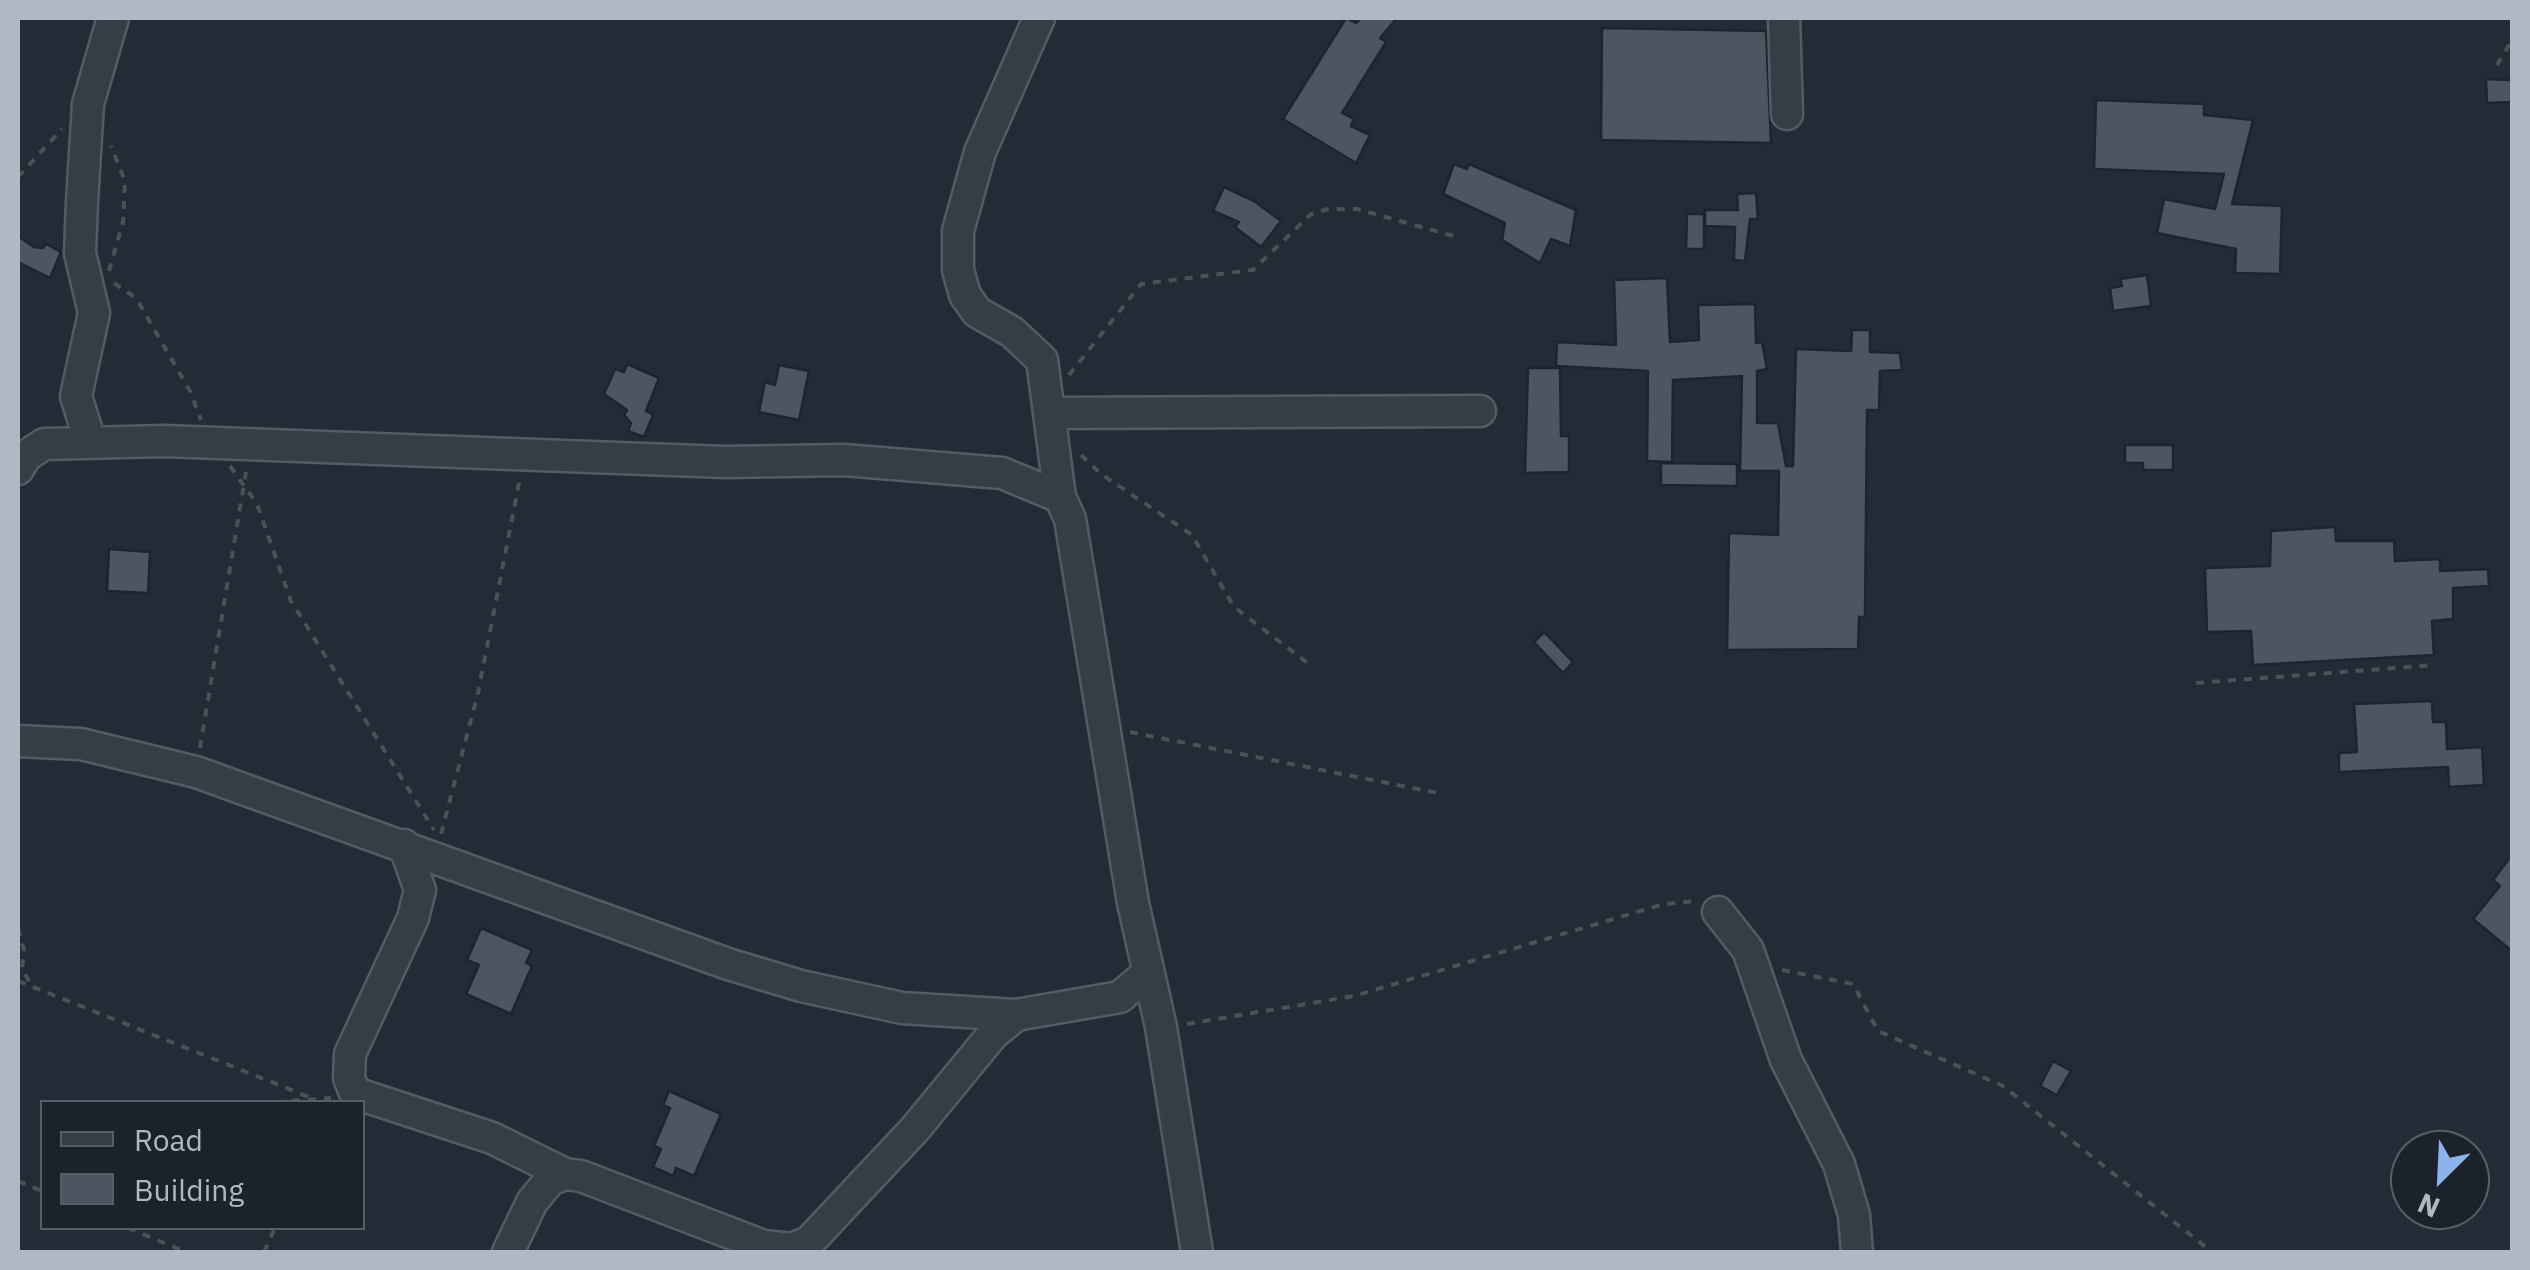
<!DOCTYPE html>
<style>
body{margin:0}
#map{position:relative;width:2530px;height:1270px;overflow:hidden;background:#232b36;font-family:"IBM Plex Sans",sans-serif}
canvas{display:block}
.frame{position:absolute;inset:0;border:20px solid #b1b8c3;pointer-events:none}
.legend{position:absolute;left:40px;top:1100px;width:325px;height:130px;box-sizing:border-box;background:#1c222c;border:2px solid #585e68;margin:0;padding:12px 18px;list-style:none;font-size:30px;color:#b1b8c3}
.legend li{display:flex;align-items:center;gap:20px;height:50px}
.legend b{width:50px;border:2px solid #585e68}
.north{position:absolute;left:2390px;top:1130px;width:100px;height:100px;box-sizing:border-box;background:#1c222c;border:2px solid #585e68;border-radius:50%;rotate:204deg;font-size:28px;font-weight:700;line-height:40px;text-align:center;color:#b1b8c3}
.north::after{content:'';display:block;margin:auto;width:35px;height:45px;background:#8db2ec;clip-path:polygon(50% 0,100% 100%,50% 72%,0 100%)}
</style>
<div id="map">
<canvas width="2530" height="1270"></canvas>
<div class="frame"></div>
<ul class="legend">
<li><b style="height:12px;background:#363d47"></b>Road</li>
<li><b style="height:28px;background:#4c5562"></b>Building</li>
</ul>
<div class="north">N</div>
</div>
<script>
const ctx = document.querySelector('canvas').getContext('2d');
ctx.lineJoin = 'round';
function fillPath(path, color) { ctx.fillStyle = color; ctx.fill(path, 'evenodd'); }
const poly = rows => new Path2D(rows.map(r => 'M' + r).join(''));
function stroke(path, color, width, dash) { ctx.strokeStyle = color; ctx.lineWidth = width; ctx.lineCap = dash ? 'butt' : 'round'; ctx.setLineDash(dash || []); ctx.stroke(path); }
const building = poly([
 [1346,18,1356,23,1361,18,1397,18,1380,38,1386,42,1342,113,1354,119,1351,126,1370,135,1356,163,1283,119,1346,18],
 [1602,28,1766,31,1771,143,1601,140,1602,28],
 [2486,79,2512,80,2511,102,2487,103,2486,79],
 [2096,100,2204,104,2204,115,2253,120,2232,204,2282,206,2280,274,2235,273,2236,249,2157,233,2164,199,2215,209,2224,174,2094,169,2096,100],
 [1454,164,1467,169,1469,164,1576,210,1570,246,1551,239,1540,263,1502,240,1505,223,1443,194,1454,164],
 [1224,187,1254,201,1281,221,1261,247,1235,227,1239,222,1213,211,1224,187],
 [1756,193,1758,219,1750,219,1745,261,1734,260,1735,227,1705,226,1705,210,1738,210,1737,194,1756,193],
 [1687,214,1704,214,1704,249,1686,249,1687,214],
 [18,236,34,247,43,248,46,244,61,252,50,278,18,262,18,236],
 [2147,275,2151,306,2113,311,2110,288,2122,286,2120,279,2147,275],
 [1667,278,1670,342,1699,340,1698,305,1755,304,1756,343,1762,342,1767,369,1757,371,1757,423,1778,423,1786,466,1793,466,1796,349,1851,351,1852,330,1870,330,1870,352,1900,353,1902,370,1880,371,1879,410,1867,410,1865,617,1859,617,1858,649,1727,650,1729,533,1778,535,1779,471,1740,471,1742,376,1673,380,1672,462,1647,461,1648,371,1556,366,1557,342,1616,345,1614,280,1667,278],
 [627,364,659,378,646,411,653,415,644,437,628,431,631,423,624,415,627,410,604,394,615,369,624,372,627,364],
 [779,365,809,371,799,420,759,412,765,382,775,385,779,365],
 [1528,368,1560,368,1561,436,1569,436,1569,472,1525,473,1528,368],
 [2125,445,2173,445,2173,470,2143,470,2143,463,2125,463,2125,445],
 [1661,463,1737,464,1737,486,1661,485,1661,463],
 [2335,527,2336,541,2394,541,2395,561,2440,559,2440,571,2488,569,2489,586,2453,588,2453,619,2432,621,2434,655,2253,665,2251,631,2207,632,2205,568,2270,566,2271,531,2335,527],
 [109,549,150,552,148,593,107,591,109,549],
 [1544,632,1573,662,1563,673,1534,642,1544,632],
 [2432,701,2433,722,2446,722,2447,749,2482,747,2484,785,2449,787,2448,767,2339,772,2339,753,2357,752,2354,704,2432,701],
 [2512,855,2512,951,2473,919,2500,886,2493,880,2512,855],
 [481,928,532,950,526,963,532,966,511,1014,466,994,479,965,467,960,481,928],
 [2053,1061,2071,1071,2057,1095,2040,1086,2053,1061],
 [669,1091,721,1114,694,1176,676,1168,673,1176,653,1167,661,1149,654,1146,670,1108,663,1105,669,1091]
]);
fillPath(building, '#4c5562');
stroke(building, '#1e242e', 2.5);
const minor = poly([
 [1039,18,980,152,958,231,958,270,965,295,977,312,1012,332,1042,360,1060,497],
 [1784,18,1787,114],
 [1050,413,1480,411],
 [90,441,76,396,94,313,80,253,82,202,88,104,113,18],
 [18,469,26,456,44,444,164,441,725,462,844,460,1002,473,1060,497,1070,519,1133,903,1161,1027,1197,1252],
 [18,741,81,744,196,772,728,964,801,986,902,1008,1016,1015],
 [404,845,420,890,413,918,350,1054,349,1078,355,1093,492,1138,565,1174],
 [1718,912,1748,950,1786,1060,1839,1164,1854,1215,1857,1252],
 [508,1252,532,1202,550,1180,565,1174,581,1176,764,1246,791,1249,809,1242,915,1129,993,1034,1016,1015,1120,997,1147,974]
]);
stroke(minor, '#545b65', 35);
stroke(poly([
 [2497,65,2512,40],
 [18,177,62,129],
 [109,271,123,222,125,181,111,146],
 [114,283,136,298,190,391,201,420],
 [1069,375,1141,284,1253,270,1311,214,1328,209,1357,209,1457,237],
 [1081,455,1101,474,1192,535,1234,607,1313,667],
 [230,466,257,504,291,601,434,830],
 [2196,683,2435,665],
 [1130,732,1443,794],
 [200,748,247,466],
 [441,834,478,693,520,478],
 [18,928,24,950,22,969,30,983],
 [1782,970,1853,984,1878,1031,2003,1086,2212,1252],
 [18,981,309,1097],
 [1187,1024,1354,996,1664,904,1696,901],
 [276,1102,331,1098],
 [18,1181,42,1191],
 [128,1228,186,1252],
 [264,1252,275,1228]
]), '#455457', 4, [8, 8]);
stroke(minor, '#363d47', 30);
</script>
